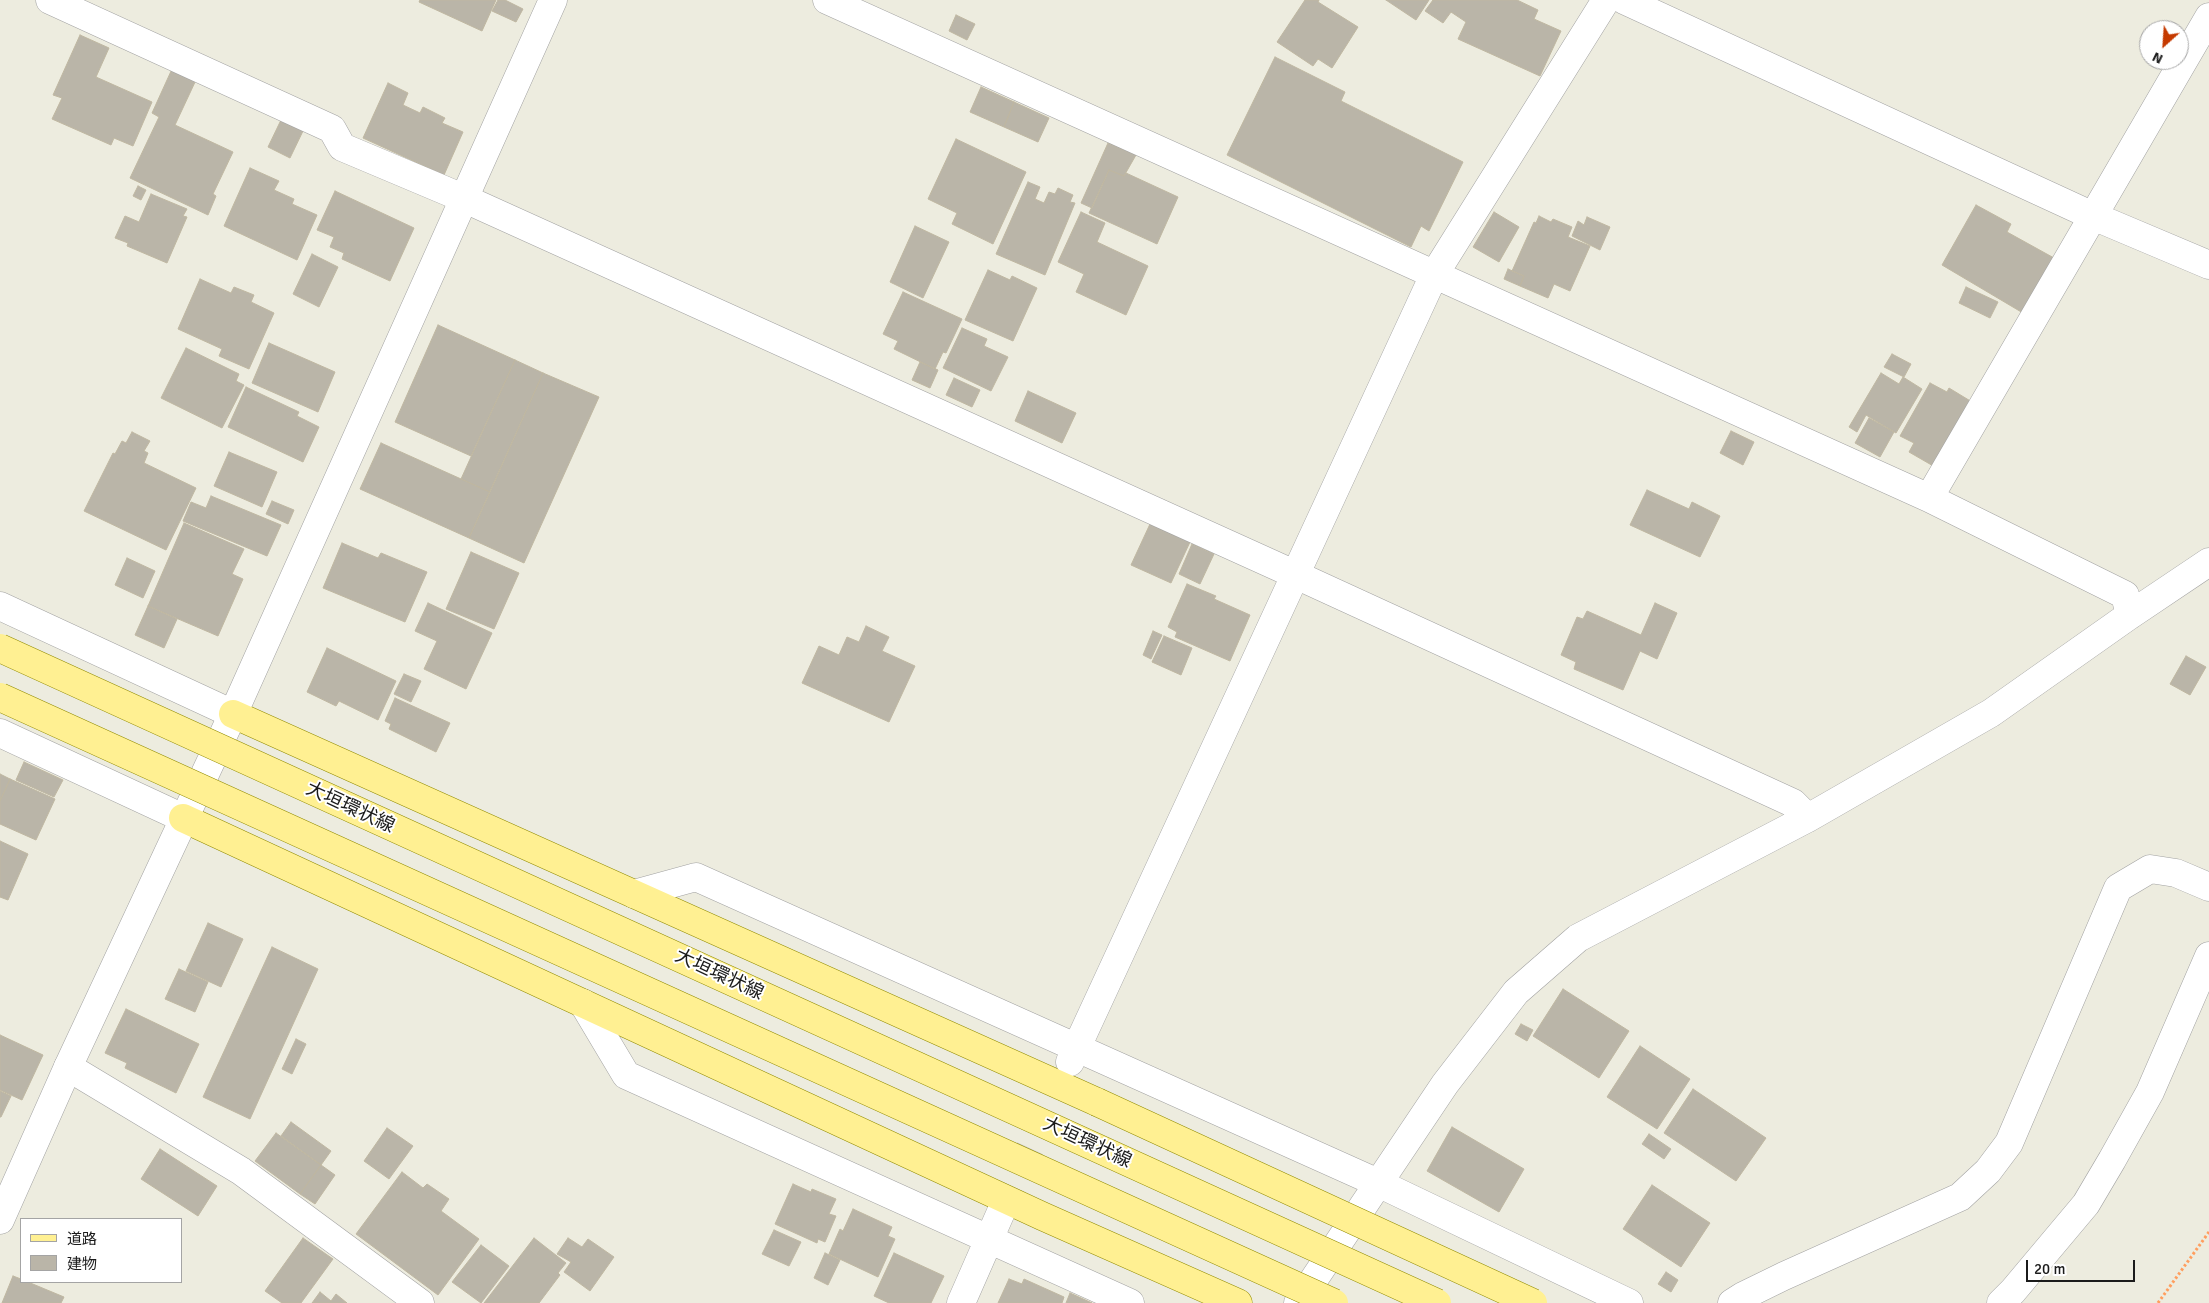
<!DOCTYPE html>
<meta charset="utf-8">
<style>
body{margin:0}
#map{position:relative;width:2209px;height:1303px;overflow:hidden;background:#edecdf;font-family:Signika,"Noto Sans JP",sans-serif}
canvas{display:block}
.legend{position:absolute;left:20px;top:1218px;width:162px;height:65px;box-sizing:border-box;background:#fff;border:1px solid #a4a4a4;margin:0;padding:6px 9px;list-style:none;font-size:15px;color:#1b1b1b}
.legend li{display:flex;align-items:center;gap:10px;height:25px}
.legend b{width:25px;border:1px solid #a4a4a4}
.north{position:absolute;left:2139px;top:20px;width:50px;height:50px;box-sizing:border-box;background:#fff;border:1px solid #a4a4a4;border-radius:50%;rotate:206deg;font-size:14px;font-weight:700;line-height:20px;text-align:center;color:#1b1b1b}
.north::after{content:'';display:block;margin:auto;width:18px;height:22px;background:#c53a00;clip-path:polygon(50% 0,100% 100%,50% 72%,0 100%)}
.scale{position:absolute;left:2026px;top:1260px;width:109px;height:22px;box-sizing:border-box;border:2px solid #1b1b1b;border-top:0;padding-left:6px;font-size:15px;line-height:18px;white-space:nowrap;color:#1b1b1b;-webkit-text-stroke:4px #fff;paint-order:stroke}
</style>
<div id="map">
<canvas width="2209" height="1303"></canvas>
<ul class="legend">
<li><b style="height:6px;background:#fff092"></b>道路</li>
<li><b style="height:14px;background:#bab5a8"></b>建物</li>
</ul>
<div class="north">N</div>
<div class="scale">20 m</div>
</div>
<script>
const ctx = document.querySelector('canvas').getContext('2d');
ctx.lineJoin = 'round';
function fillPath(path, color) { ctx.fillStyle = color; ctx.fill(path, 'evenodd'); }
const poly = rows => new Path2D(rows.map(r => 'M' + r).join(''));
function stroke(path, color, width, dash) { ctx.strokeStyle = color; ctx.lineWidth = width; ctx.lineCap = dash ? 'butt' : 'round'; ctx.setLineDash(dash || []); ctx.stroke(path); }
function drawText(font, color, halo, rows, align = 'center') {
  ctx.font = font + ' Signika,"Noto Sans JP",sans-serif'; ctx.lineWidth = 4; ctx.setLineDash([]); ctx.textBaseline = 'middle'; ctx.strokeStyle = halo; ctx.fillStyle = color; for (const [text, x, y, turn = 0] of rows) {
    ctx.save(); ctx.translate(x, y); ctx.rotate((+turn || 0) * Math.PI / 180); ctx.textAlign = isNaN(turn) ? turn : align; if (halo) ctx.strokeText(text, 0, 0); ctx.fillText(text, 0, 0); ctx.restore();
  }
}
const building = poly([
 [420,0,496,0,482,31,419,2,420,0],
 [498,0,505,0,523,9,516,22,492,11,498,0],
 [1305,0,1319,0,1318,2,1358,27,1332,68,1318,59,1313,66,1277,42,1305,0],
 [1386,0,1429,0,1416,20,1386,0],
 [1433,0,1517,0,1538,10,1534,19,1561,31,1540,76,1458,39,1466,22,1451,12,1443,23,1425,11,1433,0],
 [956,15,975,24,967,40,949,31,956,15],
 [80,35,109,48,96,77,152,102,133,146,114,138,111,145,52,119,62,98,53,95,80,35],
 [1275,57,1345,92,1341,101,1463,162,1429,231,1421,226,1411,247,1227,155,1275,57],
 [172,69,196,80,175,125,233,152,213,194,216,196,208,215,130,178,159,117,152,113,172,69],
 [388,83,408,93,403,105,420,113,423,107,445,118,442,123,463,132,444,175,363,138,388,83],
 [981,87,1014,102,1004,127,970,112,981,87],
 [1014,102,1049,118,1038,142,1004,127,1014,102],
 [281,120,303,131,290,158,268,147,281,120],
 [956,139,1026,172,993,244,952,224,957,213,928,199,956,139],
 [1108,143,1136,155,1124,176,1109,170,1092,208,1081,203,1108,143],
 [250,168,279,181,274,190,294,199,292,204,317,215,297,260,224,226,250,168],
 [1109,170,1124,176,1126,173,1178,197,1157,244,1089,213,1109,170],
 [1028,182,1040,187,1035,199,1044,203,1049,192,1055,194,1058,188,1073,195,1070,202,1075,203,1045,275,996,254,1028,182],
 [138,186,146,190,141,200,133,196,138,186],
 [335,191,414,228,390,281,342,259,344,253,330,247,334,237,317,230,335,191],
 [151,194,187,209,183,216,187,217,167,263,127,246,128,243,115,238,125,216,139,222,151,194],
 [1976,205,2011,224,2007,232,2054,258,2023,313,1942,265,1976,205],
 [1081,212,1105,223,1097,242,1148,266,1126,315,1076,292,1084,274,1058,262,1081,212],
 [1494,212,1519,227,1499,262,1473,247,1494,212],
 [1539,216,1551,222,1553,219,1572,227,1568,237,1590,246,1570,291,1554,284,1548,298,1520,286,1524,276,1512,271,1534,222,1536,223,1539,216],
 [1587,217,1610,227,1600,250,1572,236,1578,221,1584,225,1587,217],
 [915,226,949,242,923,298,890,282,915,226],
 [312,254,338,267,319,307,293,294,312,254],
 [1508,269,1524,276,1520,286,1504,279,1508,269],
 [988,270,1010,280,1012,276,1037,288,1013,341,965,320,988,270],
 [200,279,231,293,234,287,254,295,251,302,274,313,249,369,219,356,222,349,178,329,200,279],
 [1966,287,1998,302,1990,318,1959,303,1966,287],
 [903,292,962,319,946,353,943,352,935,369,894,349,898,341,883,334,903,292],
 [438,325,515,360,471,456,395,422,438,325],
 [962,328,987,339,984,346,1008,357,991,391,943,368,962,328],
 [269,343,335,372,318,412,252,383,269,343],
 [186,348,239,374,236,381,244,385,222,428,161,398,186,348],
 [1892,354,1911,364,1904,377,1884,367,1892,354],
 [515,360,543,373,490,492,461,479,515,360],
 [920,362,938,370,930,388,912,380,920,362],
 [543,373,599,397,524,563,469,538,543,373],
 [1881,373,1899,384,1903,377,1922,389,1896,433,1866,415,1857,432,1849,427,1881,373],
 [954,378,980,390,972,407,946,395,954,378],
 [1930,383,1947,392,1949,388,1972,402,1935,467,1909,452,1914,443,1900,436,1930,383],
 [246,387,299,412,297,416,319,427,303,462,228,427,246,387],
 [1028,391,1076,413,1062,443,1015,421,1028,391],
 [1869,418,1894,432,1880,457,1855,443,1869,418],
 [1731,431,1754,442,1743,465,1720,453,1731,431],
 [132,432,150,441,144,451,148,453,144,463,196,488,166,550,84,511,113,453,115,454,122,441,126,443,132,432],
 [381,443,490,492,469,538,360,489,381,443],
 [229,452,277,472,262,507,214,486,229,452],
 [1647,490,1689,509,1692,502,1720,516,1700,557,1630,525,1647,490],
 [211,496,281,525,267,556,183,521,191,502,206,508,211,496],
 [272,501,294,510,288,524,266,514,272,501],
 [184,523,244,549,232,574,243,579,218,636,148,606,184,523],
 [1150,524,1190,542,1171,583,1131,565,1150,524],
 [342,543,378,558,381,553,427,572,405,622,323,588,342,543],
 [1192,544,1214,554,1200,584,1179,574,1192,544],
 [471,552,519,573,494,629,446,609,471,552],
 [127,558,155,571,143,598,115,585,127,558],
 [1187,584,1216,596,1214,599,1250,615,1230,661,1175,637,1177,632,1168,627,1187,584],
 [428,603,492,633,466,689,424,669,437,641,415,631,428,603],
 [1655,603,1677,613,1657,659,1640,651,1623,690,1574,669,1576,662,1561,655,1577,617,1583,619,1587,611,1641,635,1655,603],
 [148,606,177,619,164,648,135,635,148,606],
 [866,626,889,637,882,651,915,666,889,722,802,683,819,646,839,655,847,637,859,642,866,626],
 [1153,631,1162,635,1151,659,1143,655,1153,631],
 [1164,636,1192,648,1181,675,1152,662,1164,636],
 [327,648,396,681,378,720,339,701,336,706,307,692,327,648],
 [2186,656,2206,667,2190,695,2170,684,2186,656],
 [404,674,421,681,411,702,394,694,404,674],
 [395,698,450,723,436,752,389,729,391,724,385,721,395,698],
 [24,762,63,780,54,797,16,780,24,762],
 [0,774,10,779,0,801,0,774],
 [10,779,55,799,36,840,0,824,0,801,10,779],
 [0,841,28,854,8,900,0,897,0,841],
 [208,923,243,939,221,987,186,971,208,923],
 [272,947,318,969,250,1119,203,1097,272,947],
 [179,969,208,982,195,1012,165,999,179,969],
 [1563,989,1629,1031,1599,1078,1533,1036,1563,989],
 [126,1009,199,1044,176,1093,125,1068,127,1063,105,1053,126,1009],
 [1521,1024,1533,1030,1527,1041,1515,1034,1521,1024],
 [0,1035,43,1055,22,1100,0,1090,0,1035],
 [296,1039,306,1044,292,1074,282,1069,296,1039],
 [1640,1046,1690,1079,1657,1129,1607,1097,1640,1046],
 [1693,1089,1766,1138,1736,1181,1664,1133,1693,1089],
 [0,1091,11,1096,1,1117,0,1117,0,1091],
 [291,1122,331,1151,321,1165,281,1136,291,1122],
 [1452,1127,1524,1169,1499,1212,1427,1171,1452,1127],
 [387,1128,413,1146,389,1179,364,1161,387,1128],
 [276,1133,321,1165,300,1194,255,1161,276,1133],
 [1649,1134,1671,1149,1664,1159,1642,1144,1649,1134],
 [160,1149,217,1186,198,1216,141,1179,160,1149],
 [321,1165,335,1175,315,1204,300,1194,321,1165],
 [402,1172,423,1188,427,1184,449,1199,441,1211,479,1239,438,1295,356,1234,402,1172],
 [793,1184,811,1192,812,1189,836,1199,829,1214,836,1216,825,1242,818,1239,817,1243,775,1224,793,1184],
 [1652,1185,1710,1223,1681,1267,1623,1229,1652,1185],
 [853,1209,892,1227,888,1236,895,1239,878,1277,829,1254,840,1229,843,1231,853,1209],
 [774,1230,801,1242,789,1266,762,1254,774,1230],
 [303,1238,333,1259,301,1303,282,1303,265,1291,303,1238],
 [534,1238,566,1263,558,1273,560,1275,539,1303,484,1303,534,1238],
 [568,1238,582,1247,588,1239,614,1257,590,1291,564,1272,571,1262,557,1254,568,1238],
 [481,1245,509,1266,481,1303,452,1282,481,1245],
 [825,1253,840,1260,828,1285,814,1278,825,1253],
 [894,1253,944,1276,931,1303,889,1303,874,1296,894,1253],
 [1666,1272,1678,1280,1671,1292,1658,1284,1666,1272],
 [13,1276,21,1279,21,1282,28,1282,64,1297,61,1303,2,1303,13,1276],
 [1009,1279,1022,1284,1024,1279,1064,1297,1062,1303,998,1303,1009,1279],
 [320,1292,331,1301,336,1294,347,1303,312,1303,320,1292],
 [1070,1293,1092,1303,1066,1303,1070,1293]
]);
fillPath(building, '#bab5a8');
stroke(building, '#bfb7a1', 1);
stroke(poly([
 [1001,1212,1069,1063]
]), '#c3c2b8', 28, [28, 14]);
const minor = poly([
 [50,0,332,129,342,147,463,198,1294,574,1793,803,1808,818],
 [827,0,1929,498,2125,595,2130,615],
 [1624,0,2093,216,2209,265],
 [1929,498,2209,17],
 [0,606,233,714],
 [0,733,183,818],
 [634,894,696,877,1378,1183,1629,1303],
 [583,1003,626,1075,1130,1303],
 [1070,1062,1434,275,1606,0],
 [68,1067,241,1171,420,1303],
 [961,1303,1001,1212],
 [1298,1303,1445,1084,1516,992,1578,938,1808,818,1991,713,2130,615,2209,562],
 [1732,1303,1743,1296,1784,1276,1960,1197,1988,1171,2009,1143,2118,888,2150,869,2176,873,2209,887],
 [2001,1303,2013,1291,2086,1204,2112,1160,2150,1092,2209,956]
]);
const tertiary = poly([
 [0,1220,68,1067,233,714,553,0]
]);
const primary = poly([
 [233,714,1097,1102],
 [183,818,1042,1216,1238,1303]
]);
stroke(minor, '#a2a2a2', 29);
stroke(tertiary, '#a2a2a2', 29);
stroke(primary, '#918b00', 29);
stroke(poly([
 [2158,1303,2209,1232]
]), '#ff9e5e', 3, [2.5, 2.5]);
stroke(minor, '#fff', 28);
stroke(tertiary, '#fff', 28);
stroke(primary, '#fff092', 28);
const primaryBridge = poly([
 [0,648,1437,1303],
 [0,697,1334,1303],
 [1097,1102,1533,1303]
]);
stroke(primaryBridge, '#918b00', 29, []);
stroke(primaryBridge, '#fff092', 28);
drawText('19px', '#1b1b1b', '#fff', [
 ["大垣環状線",350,808,25],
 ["大垣環状線",719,975,25],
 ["大垣環状線",1087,1143,25]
]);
</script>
